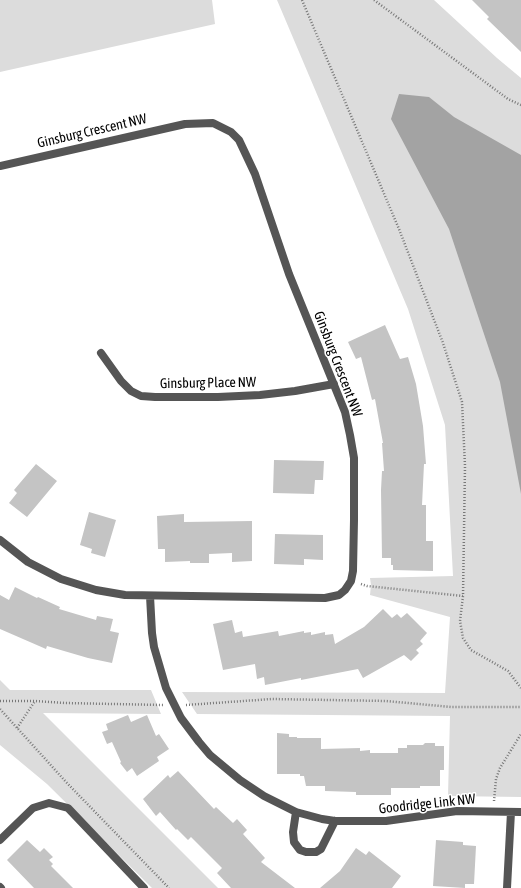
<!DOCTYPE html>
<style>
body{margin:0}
canvas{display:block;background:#fff}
</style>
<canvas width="521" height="888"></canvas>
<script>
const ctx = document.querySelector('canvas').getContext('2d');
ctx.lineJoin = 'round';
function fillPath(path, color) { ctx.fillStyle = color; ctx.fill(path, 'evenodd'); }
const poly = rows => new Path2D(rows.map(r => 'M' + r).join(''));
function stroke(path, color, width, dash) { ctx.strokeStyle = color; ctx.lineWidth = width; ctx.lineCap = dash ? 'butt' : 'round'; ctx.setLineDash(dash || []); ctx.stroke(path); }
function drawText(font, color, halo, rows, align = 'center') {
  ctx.font = font + ' "Asap Condensed",sans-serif'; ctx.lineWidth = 3; ctx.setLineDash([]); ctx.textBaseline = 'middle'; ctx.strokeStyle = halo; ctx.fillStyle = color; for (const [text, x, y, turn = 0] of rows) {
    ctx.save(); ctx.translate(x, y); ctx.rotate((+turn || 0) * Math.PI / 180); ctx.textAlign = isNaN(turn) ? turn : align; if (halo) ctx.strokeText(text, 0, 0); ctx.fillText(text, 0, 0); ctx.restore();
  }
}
fillPath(poly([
 [0,0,212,0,215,24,0,72],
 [277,0,434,0,497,58,521,78,521,797,448,796,450,716,197,714,182,692,445,693,450,617,370,595,371,585,370,578,453,576,445,425,408,309],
 [0,680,10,690,151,690,161,714,43,713,218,888,152,888,47,784,0,745]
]), '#dcdcdc');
fillPath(poly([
 [399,94,429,97,454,117,521,155,521,494,500,382,449,229,391,119]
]), '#a3a3a3');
fillPath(poly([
 [472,0,521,0,521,52,487,19,489,17],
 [385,325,400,359,408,357,416,384,423,426,426,464,424,464,422,505,426,505,426,541,433,541,433,571,393,570,393,565,391,565,391,558,382,558,381,490,382,471,384,471,382,443,383,443,375,399,372,400,361,357,356,359,348,342],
 [274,460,324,461,323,480,315,480,314,494,273,493],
 [36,464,57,481,27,517,9,503,17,493,14,490],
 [89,512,116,520,105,557,91,553,92,549,80,545],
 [184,514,184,522,252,521,252,561,232,562,232,553,209,554,209,563,190,563,190,561,165,562,165,549,158,549,157,516],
 [275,534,323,535,323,560,304,559,304,565,274,564],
 [15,587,37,598,38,597,60,607,59,609,96,620,97,616,113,619,110,631,119,633,112,663,88,658,47,646,46,649,0,629,0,595,9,600],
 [383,609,392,618,397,614,401,618,407,613,427,633,420,641,423,644,416,650,419,653,411,661,404,655,363,678,358,669,301,680,301,678,265,685,264,677,257,679,255,664,223,670,213,624,232,620,235,633,242,631,243,637,278,631,279,636,304,631,304,633,311,632,311,635,325,632,325,635,333,634,335,644,364,627],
 [128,715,131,722,147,715,156,736,159,734,169,749,157,757,159,761,137,776,132,768,127,772,120,763,121,762,112,742,107,744,102,732,108,730,106,724],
 [277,733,289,734,289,737,297,737,297,738,321,738,321,749,360,748,360,751,370,750,370,753,398,753,398,748,407,748,407,745,423,745,425,743,435,743,435,746,444,746,444,770,440,770,440,786,420,786,420,788,391,788,391,795,356,795,356,792,325,791,325,786,306,786,304,776,300,776,300,774,277,774],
 [178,771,214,809,216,807,233,823,237,819,247,830,243,834,265,858,261,862,295,888,231,888,217,873,222,868,191,837,188,840,177,829,176,830,160,812,156,816,143,799,168,775,170,778],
 [27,840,40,852,44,848,53,857,49,860,53,864,51,866,73,888,34,888,7,860],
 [436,840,463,842,463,845,476,846,474,884,465,884,465,888,433,886],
 [356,848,366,855,369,851,401,876,392,888,320,888,340,871]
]), '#c4c4c4');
stroke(poly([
 [302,0,399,229,443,343,462,402,465,466,463,596,460,621,463,638,471,650,508,671,521,688],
 [374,0,508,99,521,105],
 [361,584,367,586,463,596],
 [0,701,35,701,65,703,163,705],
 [186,705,272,699,386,701,451,707,521,707],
 [0,709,66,782,169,888],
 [17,728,35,701],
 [494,801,496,779,500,768,521,734]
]), '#777', 2.5, [1, 2]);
stroke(poly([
 [0,840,33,808,49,803,68,808,144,888]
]), '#555', 8);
stroke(poly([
 [0,166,185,124,213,123,231,132,239,140,255,174,289,274,345,412,350,435,354,458,354,520,353,571,351,581,345,590,339,595,325,598,125,595,96,590,61,579,28,562,0,540],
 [101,353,121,381,131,391,141,396,155,397,218,397,260,395,295,391,334,384],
 [150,596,152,633,154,647,166,688,181,718,199,742,210,755,240,780,264,796,296,812,322,819,335,821,386,821,457,811,521,812],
 [296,812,293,832,294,842,300,850,306,852,316,852,321,849,335,821],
 [0,887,1,888],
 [507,888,511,812]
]), '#555', 8);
drawText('14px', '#000', '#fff', [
 ["Ginsburg Crescent NW",92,131,-13],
 ["Ginsburg Crescent NW",338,364,69],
 ["Ginsburg Place NW",208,383,-1],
 ["Goodridge Link NW",427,804,-6]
]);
</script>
